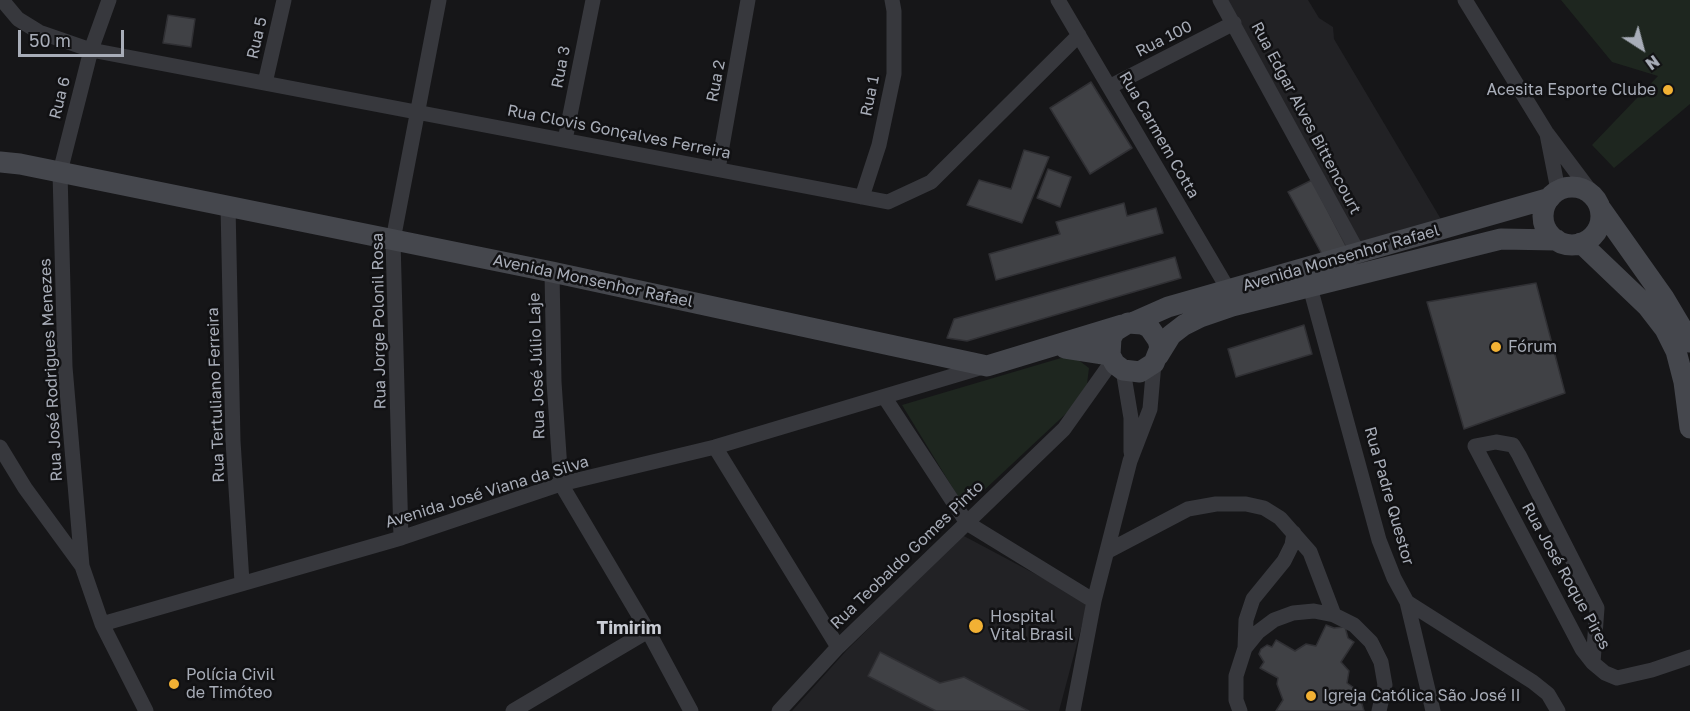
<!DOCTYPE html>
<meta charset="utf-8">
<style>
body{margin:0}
#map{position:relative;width:1690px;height:711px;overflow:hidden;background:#161618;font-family:"Golos Text",sans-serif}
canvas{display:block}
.north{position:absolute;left:1612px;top:18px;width:60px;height:60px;-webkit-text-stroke:4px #111113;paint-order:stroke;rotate:144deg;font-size:16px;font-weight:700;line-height:24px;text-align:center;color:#a8adb8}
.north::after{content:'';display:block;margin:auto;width:21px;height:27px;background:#a8adb8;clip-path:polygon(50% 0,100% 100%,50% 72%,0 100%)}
.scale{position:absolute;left:18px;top:30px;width:106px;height:27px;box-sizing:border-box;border:3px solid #a8adb8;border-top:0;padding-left:8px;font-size:18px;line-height:21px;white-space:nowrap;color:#a8adb8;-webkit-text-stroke:4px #111113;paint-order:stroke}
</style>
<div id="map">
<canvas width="1690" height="711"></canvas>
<div class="north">N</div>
<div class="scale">50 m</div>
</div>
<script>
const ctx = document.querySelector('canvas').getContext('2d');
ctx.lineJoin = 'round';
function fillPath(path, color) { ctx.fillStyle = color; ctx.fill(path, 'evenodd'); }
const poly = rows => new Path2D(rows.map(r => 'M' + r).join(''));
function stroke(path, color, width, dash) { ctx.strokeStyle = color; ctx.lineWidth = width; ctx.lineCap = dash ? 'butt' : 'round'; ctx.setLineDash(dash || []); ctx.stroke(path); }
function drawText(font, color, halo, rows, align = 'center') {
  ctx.font = font + ' "Golos Text",sans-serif'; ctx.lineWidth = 5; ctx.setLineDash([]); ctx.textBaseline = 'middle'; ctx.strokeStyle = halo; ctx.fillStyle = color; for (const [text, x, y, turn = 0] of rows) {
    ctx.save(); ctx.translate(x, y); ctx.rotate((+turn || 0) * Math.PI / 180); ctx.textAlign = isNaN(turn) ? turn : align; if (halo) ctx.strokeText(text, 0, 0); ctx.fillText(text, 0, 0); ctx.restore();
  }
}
fillPath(poly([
 [1218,0,1308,0,1319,18,1333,27,1334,39,1442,221,1359,254],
 [962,535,1088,602,1059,711,792,711,846,651]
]), '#222225');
fillPath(poly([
 [1561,0,1690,0,1690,104,1614,168,1592,145,1658,76,1612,62],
 [1061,358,1077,359,1089,368,1087,384,1073,407,965,508,902,405]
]), '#1e261f');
const building = poly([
 [168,15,195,19,191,47,163,43,168,15],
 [1091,82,1132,148,1090,174,1050,108,1091,82],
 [1024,150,1049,157,1022,223,967,205,979,180,1011,189,1024,150],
 [1048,169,1071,177,1060,207,1037,198,1048,169],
 [1312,180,1347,248,1324,258,1288,192,1312,180],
 [1124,203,1127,216,1156,208,1163,233,996,280,989,254,1060,234,1056,222,1124,203],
 [1175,257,1181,278,967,341,947,338,954,319,1175,257],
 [1536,283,1565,393,1464,429,1427,302,1536,283],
 [1304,325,1312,354,1236,377,1228,349,1304,325],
 [1326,625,1334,628,1345,627,1348,638,1354,642,1341,662,1349,671,1347,683,1367,697,1362,704,1364,711,1276,711,1283,700,1277,684,1278,678,1260,668,1264,662,1259,654,1261,649,1267,645,1272,647,1276,640,1295,651,1306,644,1316,646,1326,625],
 [880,652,940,683,964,677,1029,711,936,711,868,676,880,652]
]);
fillPath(building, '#404145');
stroke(building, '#303034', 1.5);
stroke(poly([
 [2,0,18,19,39,32,91,50,888,202,931,182,1079,35],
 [1058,0,1228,289],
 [1220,0,1359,254],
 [1465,0,1546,132,1594,196],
 [265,83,284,0],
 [1111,86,1234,23],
 [1547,134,1558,190],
 [565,140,593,0],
 [718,169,748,0],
 [862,197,879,145,894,74,894,11,892,0],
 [228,206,233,441,242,582],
 [552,272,554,382,561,484,648,631,691,711],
 [1310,287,1379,540,1394,578,1407,602,1533,682,1548,694,1558,711],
 [1123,370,1131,418,1131,452],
 [885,398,967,523,1094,601],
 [0,447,25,488,82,566,102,624,146,711],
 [715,447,838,647],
 [401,538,393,240,439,0],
 [1108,551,1188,509,1216,504,1246,504,1264,508,1280,518,1310,552,1334,615],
 [82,566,65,367,60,172,91,50,109,0],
 [1407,602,1433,711],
 [102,624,401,538,561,484,715,447,986,366],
 [1245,648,1246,620,1253,599,1284,561,1292,545,1294,533],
 [1593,663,1597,608,1519,455,1513,445,1496,442,1475,446,1582,649,1593,663,1605,673,1617,678,1652,670,1690,657],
 [513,711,648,631],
 [779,711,838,647,1064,429,1113,360],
 [1073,711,1094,601,1130,461,1150,409,1154,363],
 [1240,711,1236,700,1236,676,1245,648,1258,632,1274,620,1293,613,1314,611,1334,615,1354,625,1371,642,1381,662,1385,685,1379,711]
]), '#37383d', 15);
stroke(poly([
 [0,162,20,164,552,272,987,366,1122,325],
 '1543 216a29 29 0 1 1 58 0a29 29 0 1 1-58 0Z',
 [1601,209,1664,298,1690,342],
 [1581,243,1648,307,1665,329,1676,351,1684,382,1690,428],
 [1134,322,1168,307,1550,198],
 [1065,348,1110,355,1115,364,1123,370,1140,372,1154,363,1160,348,1158,340,1149,327,1142,324,1128,323,1115,331,1111,338,1110,355],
 [1158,356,1171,335,1184,325,1200,317,1232,306,1501,239,1557,240]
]), '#45474d', 21);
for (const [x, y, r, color] of [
 [1668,90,6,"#f2b134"],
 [1496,347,6,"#f2b134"],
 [976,626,8,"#f2b134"],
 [174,684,6,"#f2b134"],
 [1311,696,6,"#f2b134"]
]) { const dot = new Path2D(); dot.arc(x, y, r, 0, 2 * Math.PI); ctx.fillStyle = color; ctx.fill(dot); stroke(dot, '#111113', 2); }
drawText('16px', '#a8adb8', '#111113', [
 ["Rua 5",257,38,-77],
 ["Rua 100",1164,39,-27],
 ["Rua 3",561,67,-79],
 ["Rua 2",716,81,-79],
 ["Rua 1",870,96,-79],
 ["Rua 6",60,98,-76],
 ["Rua Edgar Alves Bittencourt",1306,118,62],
 ["Rua Clovis Gonçalves Ferreira",619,132,11],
 ["Rua Carmem Cotta",1159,135,60],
 ["Avenida Monsenhor Rafael",1341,258,-16],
 ["Avenida Monsenhor Rafael",593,281,12],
 ["Rua Jorge Polonil Rosa",379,321,-91],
 ["Rua José Júlio Laje",537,366,-92],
 ["Rua José Rodrigues Menezes",51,370,-93],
 ["Rua Tertuliano Ferreira",216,395,-92],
 ["Avenida José Viana da Silva",487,492,-17],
 ["Rua Padre Questor",1389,496,74],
 ["Rua Teobaldo Gomes Pinto",907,555,-44],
 ["Rua José Roque Pires",1566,576,61]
]);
drawText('16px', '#a8adb8', '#111113', [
 ["Acesita Esporte Clube",1656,90,"right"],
 ["Fórum",1508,347],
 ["Hospital",990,617],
 ["Vital Brasil",990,635],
 ["Polícia Civil",186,675],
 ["de Timóteo",186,693],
 ["Igreja Católica São José II",1323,696]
], 'left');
drawText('bold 18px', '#c9ccd4', '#111113', [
 ["Timirim",629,628]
]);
</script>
